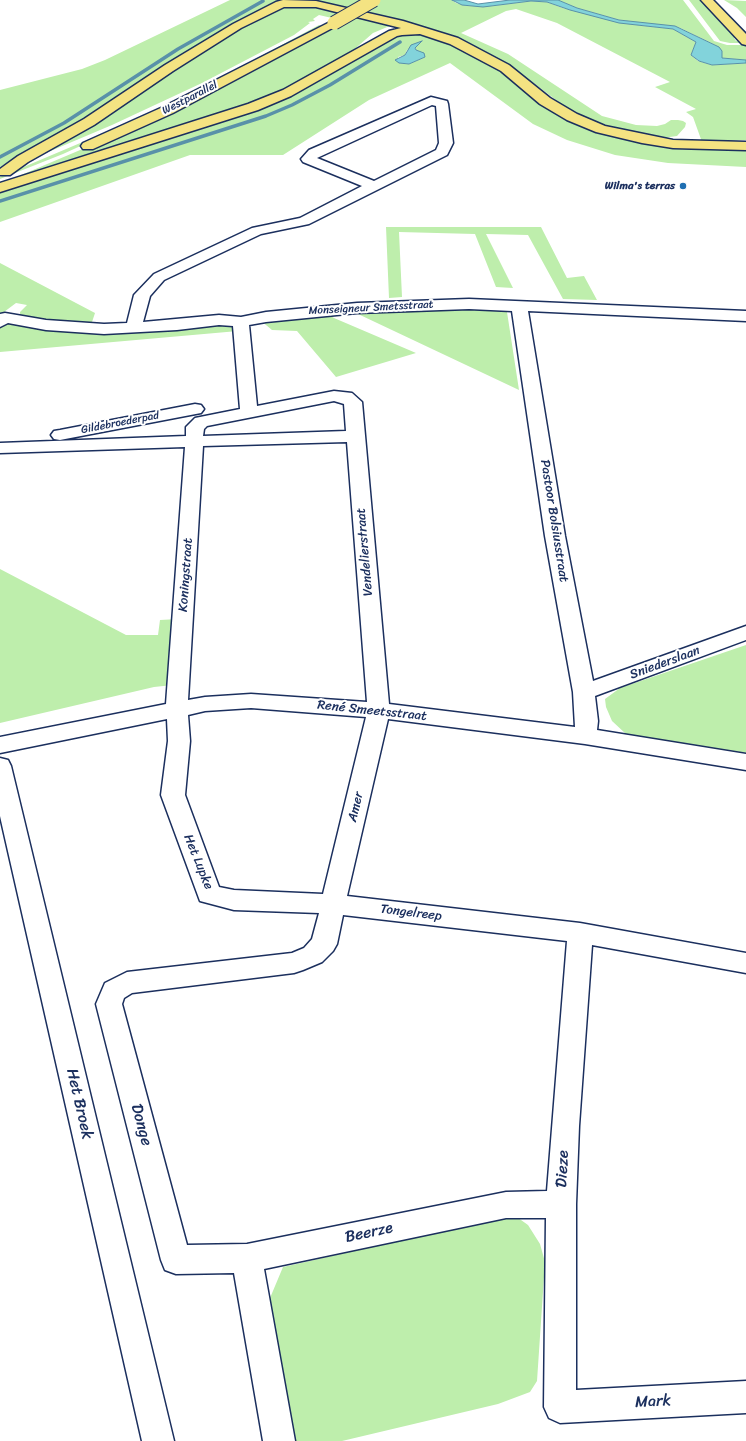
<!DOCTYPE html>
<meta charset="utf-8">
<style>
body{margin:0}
canvas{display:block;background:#fff}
</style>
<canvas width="746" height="1441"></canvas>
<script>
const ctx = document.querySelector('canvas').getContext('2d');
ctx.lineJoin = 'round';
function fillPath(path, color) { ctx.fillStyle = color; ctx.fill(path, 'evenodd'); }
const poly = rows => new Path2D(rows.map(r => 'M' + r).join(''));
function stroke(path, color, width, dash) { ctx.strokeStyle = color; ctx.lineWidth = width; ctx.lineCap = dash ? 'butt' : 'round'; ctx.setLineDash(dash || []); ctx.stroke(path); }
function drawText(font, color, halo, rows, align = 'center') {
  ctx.font = font + ' Sriracha,sans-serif'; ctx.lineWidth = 4; ctx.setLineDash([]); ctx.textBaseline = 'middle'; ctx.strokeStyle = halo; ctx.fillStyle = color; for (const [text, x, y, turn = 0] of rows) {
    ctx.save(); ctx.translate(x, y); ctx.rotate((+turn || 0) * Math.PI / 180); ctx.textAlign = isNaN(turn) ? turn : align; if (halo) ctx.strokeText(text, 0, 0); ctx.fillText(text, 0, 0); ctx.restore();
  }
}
fillPath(poly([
 [230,0,284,0,277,2,102,111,0,167,0,90,82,69,105,60],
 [309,0,452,0,456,3,469,6,491,6,531,1,547,2,563,8,638,25,673,29,696,42,691,55,698,61,712,65,746,63,746,140,702,142,693,117,686,112,696,109,655,87,670,82,557,23,516,9,506,11,461,33,508,54,602,116,636,125,657,126,665,124,671,120,678,120,683,121,686,123,685,127,677,136,663,138,619,130,598,123,568,109,508,64,462,40,427,28],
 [558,0,683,0,714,41,727,45,746,45,746,60,722,58,715,45,680,28,619,20,577,8],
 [689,0,703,0,738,38,734,38,736,41,746,40,746,43,730,43,720,41],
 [724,0,746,1,746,17,737,8],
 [291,4,316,7,392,25,373,33,350,53,289,88,252,104,0,184,125,131,337,26,343,26,349,22,319,15,313,19,315,21,308,22,310,23,294,35,202,83,112,125,27,161,173,68,267,12],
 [319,25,322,26,190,96,63,154,0,179,0,177,118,127,186,96],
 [415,34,452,44,498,68,545,106,559,115,587,128,630,141,671,147,709,150,746,149,746,167,668,163,615,155,567,140,533,124,450,63,369,100,283,155,190,155,0,222,0,192,291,95,316,82,391,37],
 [418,45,416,46,416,50,425,57,409,64,399,63,398,57,405,55,407,50],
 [386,227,541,227,567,278,584,276,597,300,563,299,528,235,486,234,513,288,496,287,475,234,399,232,402,297,389,298],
 [0,263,95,313,91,325,59,323,20,316,20,312,27,305,16,303,0,315],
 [447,307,503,309,507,312,519,390,358,314],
 [327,314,334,318,416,353,336,377,297,331,272,330,260,320],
 [226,323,237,328,238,331,0,352,0,327,8,324,45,328],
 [0,569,126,635,158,635,160,620,178,619,173,685,154,687,0,723],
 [746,645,746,753,626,734,612,721,606,707,605,699,620,688],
 [514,1215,528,1225,540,1244,545,1262,537,1381,530,1392,498,1404,342,1441,295,1441,270,1298,283,1267]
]), '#beeeac');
const water = poly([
 [452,0,464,0,478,4,510,0,558,0,577,8,619,20,675,26,719,47,722,51,722,58,746,60,746,63,712,65,699,61,691,55,696,42,673,29,619,23,570,10,547,2,531,1,483,7,462,5,452,0],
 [422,41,415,48,416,50,424,53,425,57,409,64,399,63,395,60,405,55,411,45,422,41]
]);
fillPath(water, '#82d3db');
stroke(water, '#5991a9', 1);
stroke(poly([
 [0,157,64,123,178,49,263,1],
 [0,201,266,116,292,105,330,85,400,42]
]), '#5991a9', 3.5);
const minor = poly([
 [431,97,447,101,448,104,453,143,447,155,309,224,261,234,164,280,150,296,143,322,219,315,241,317,266,312,357,303,469,299,746,311,746,321,528,311,565,536,593,681,746,626,746,640,595,696,598,721,597,730,746,754,746,770,585,744,388,719,347,896,580,923,746,953,746,973,592,945,579,1126,576,1204,576,1390,746,1381,746,1413,560,1423,549,1418,544,1407,546,1218,506,1218,264,1269,295,1441,263,1441,234,1273,176,1274,165,1270,161,1260,96,1004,105,983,127,972,292,953,304,948,312,939,319,913,234,910,200,901,161,795,168,741,167,719,0,753,0,737,166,704,185,447,0,453,0,443,186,436,186,427,195,418,240,409,233,326,219,325,177,330,104,334,46,330,8,323,0,327,0,314,5,313,46,320,104,324,127,323,134,295,154,274,252,228,300,218,362,186,303,162,301,159,309,150,431,97],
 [432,105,436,106,439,143,436,150,374,181,317,158,432,105],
 [469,309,512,311,545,536,573,692,575,727,389,704,362,402,352,393,334,391,257,406,249,325,266,322,357,313,469,309],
 [334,401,344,404,346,431,203,436,204,429,207,426,334,401],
 [347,442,367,702,251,694,205,697,188,700,203,446,347,442],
 [251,708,366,717,323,894,234,890,219,887,185,795,190,741,188,715,205,711,251,708],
 [343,915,567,941,547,1191,506,1192,247,1244,187,1245,122,1004,124,998,132,993,294,973,303,970,322,962,333,951,337,944,343,915],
 [195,404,201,405,204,409,201,413,60,440,54,439,51,435,54,431,60,430,195,404],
 [0,758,8,760,11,766,174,1441,142,1441,0,816,0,758]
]);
const major = poly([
 [283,0,316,1,403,21,458,38,509,65,550,98,577,114,605,126,673,140,746,142,746,150,673,148,642,143,596,132,567,120,540,104,501,71,450,44,420,34,402,35,397,36,291,96,258,110,0,192,0,183,248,104,283,90,389,31,401,28,316,7,284,7,241,28,173,71,94,125,28,162,10,175,0,175,0,169,18,156,84,119,165,65,233,24,276,2,283,0],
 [701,0,713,0,746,34,746,45,742,44,701,0],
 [334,20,338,21,340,23,338,25,173,113,93,149,83,149,81,146,83,143,163,107,334,20]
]);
stroke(minor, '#1b2f5e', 3);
stroke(major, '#1b2f5e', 3);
fillPath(minor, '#fff');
fillPath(major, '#f4e382');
const majorBridge = poly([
 [334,23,374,0]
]);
stroke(majorBridge, '#1b2f5e', 15, []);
stroke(majorBridge, '#f4e382', 13);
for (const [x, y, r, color] of [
 [683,186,4,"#1f6fb2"]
]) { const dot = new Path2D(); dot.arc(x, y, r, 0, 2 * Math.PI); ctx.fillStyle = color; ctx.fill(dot); stroke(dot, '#fff', 1.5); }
drawText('11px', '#1b2f5e', '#fff', [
 ["Westparallel",190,98,-27],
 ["Monseigneur Smetsstraat",371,308,-3],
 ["Gildebroederpad",120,423,-11]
]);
drawText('bold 11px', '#1b2f5e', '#fff', [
 ["Wilma's terras",675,186]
], 'right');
drawText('13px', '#1b2f5e', '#fff', [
 ["Pastoor Bolsiusstraat",554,521,81],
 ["Vendelierstraat",365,552,-95],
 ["Koningstraat",186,575,-86],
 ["Sniederslaan",665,663,-20],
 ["René Smeetsstraat",372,711,6],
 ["Amer",356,807,-77],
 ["Het Lupke",198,862,68],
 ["Tongelreep",411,913,7]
]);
drawText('16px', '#1b2f5e', '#fff', [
 ["Het Broek",79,1104,77],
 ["Donge",141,1125,75],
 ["Dieze",563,1169,-87],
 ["Beerze",369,1233,-12],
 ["Mark",653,1402,-3]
]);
</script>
